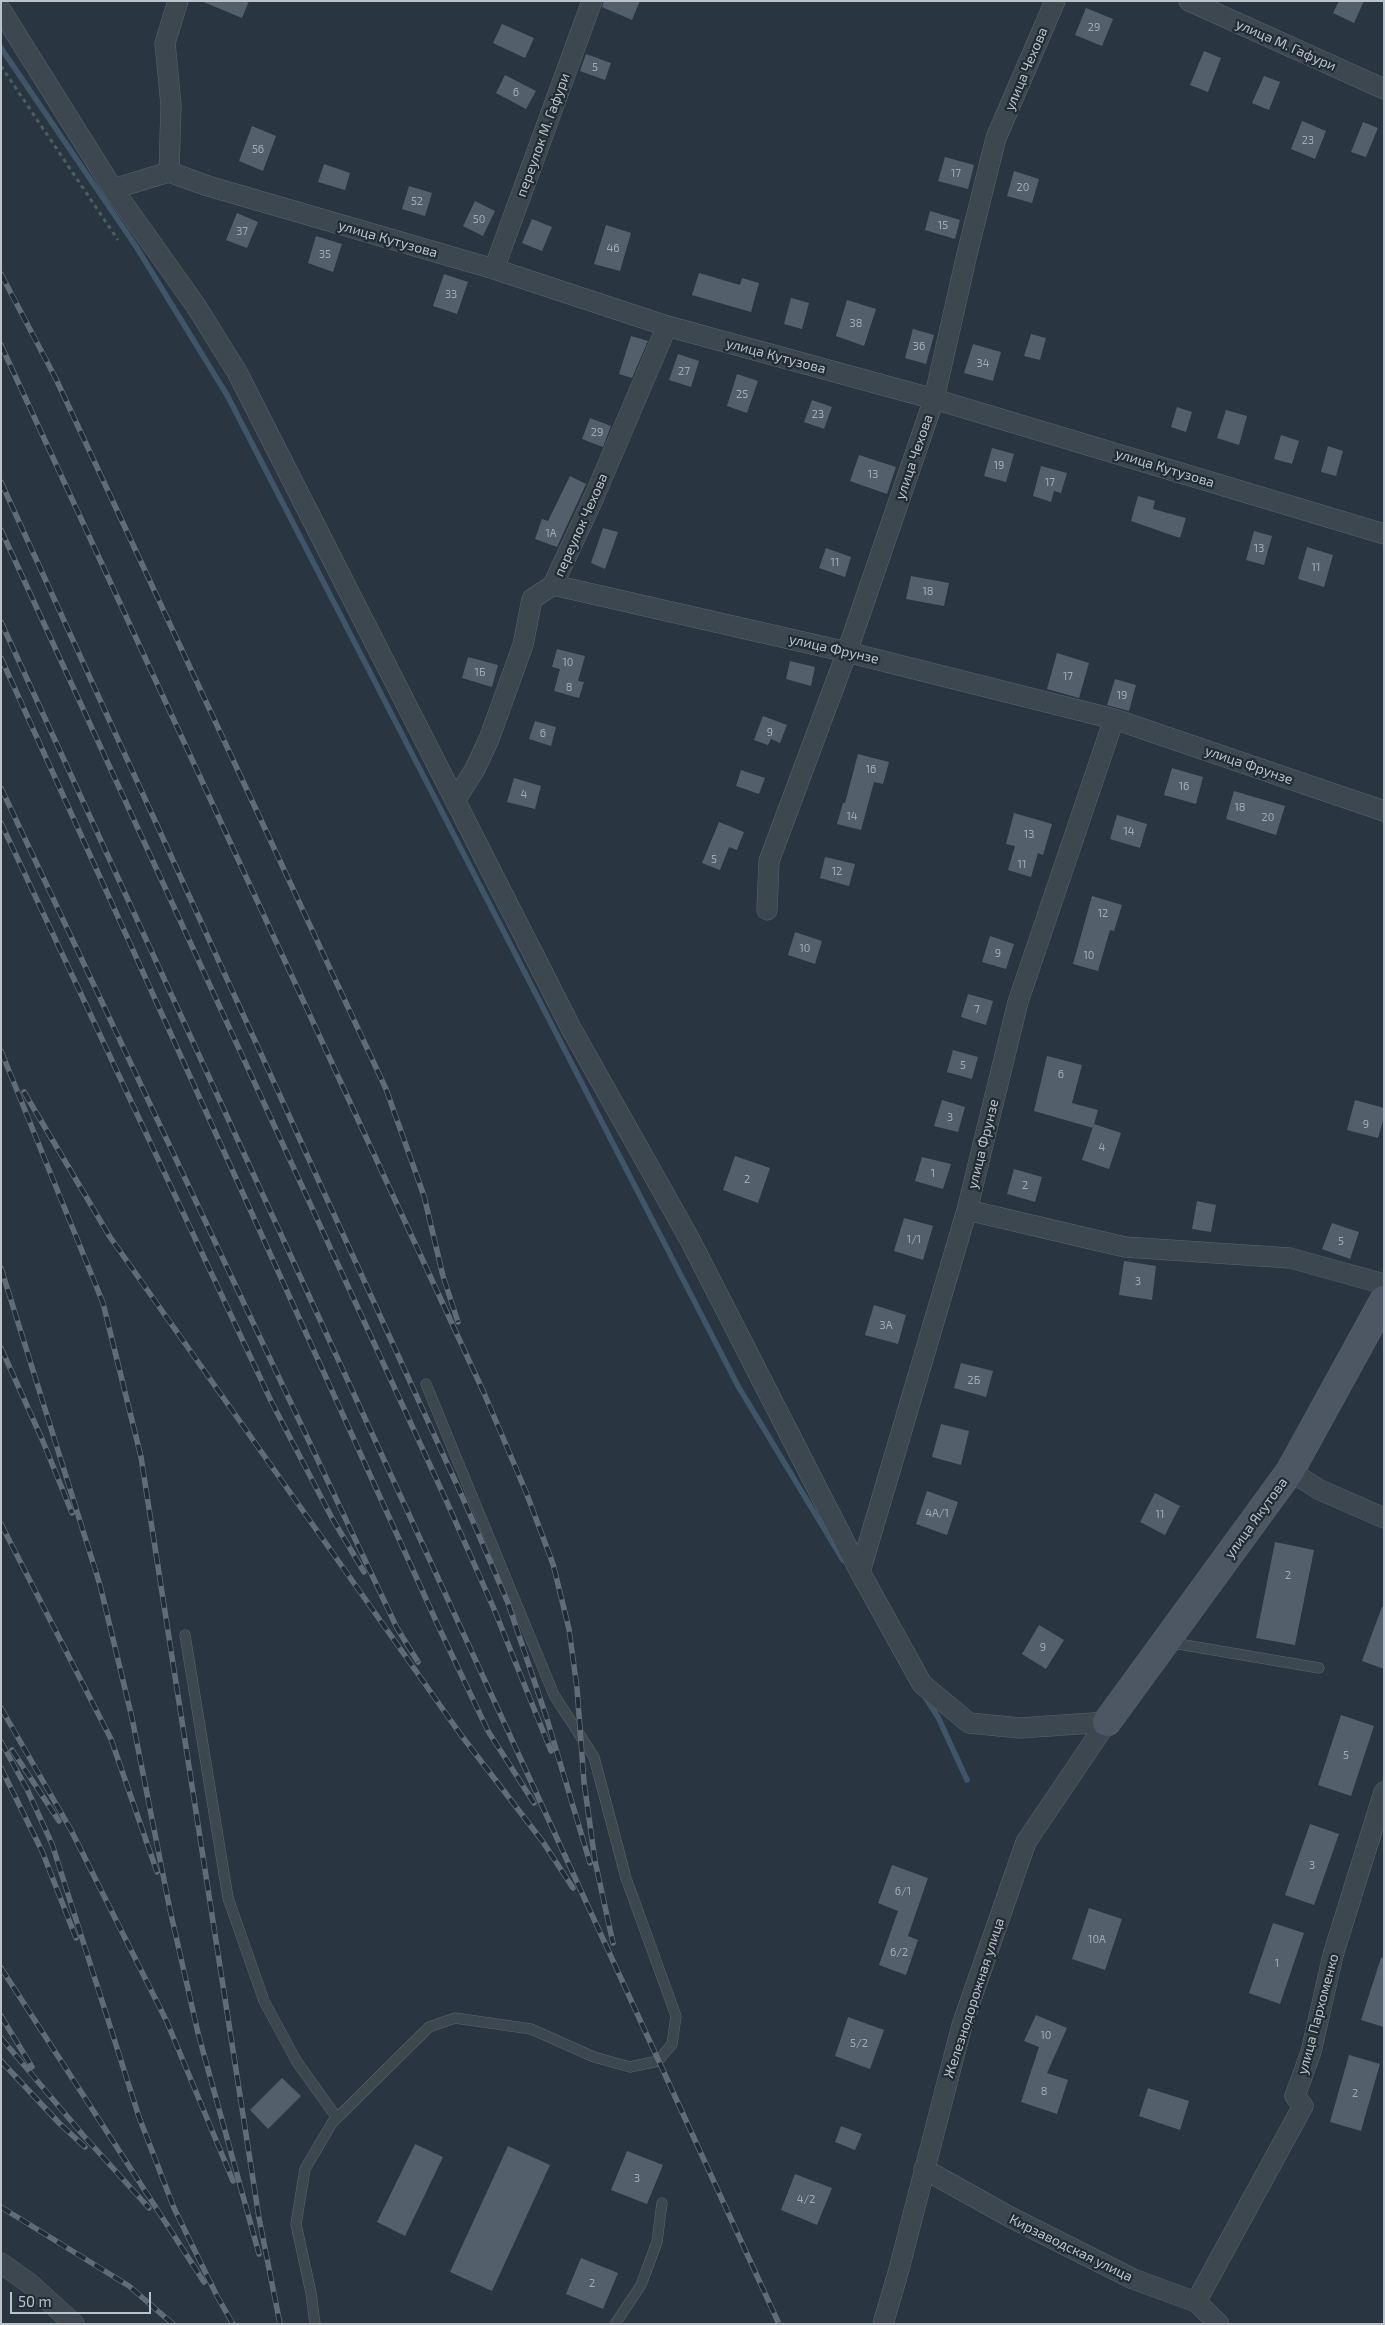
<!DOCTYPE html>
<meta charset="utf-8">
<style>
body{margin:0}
#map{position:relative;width:1385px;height:2325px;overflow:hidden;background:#293540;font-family:"Exo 2",sans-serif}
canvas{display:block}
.frame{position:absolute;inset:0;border:2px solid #bac2ca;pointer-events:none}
.scale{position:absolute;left:10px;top:2292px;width:141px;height:22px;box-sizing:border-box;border:2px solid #bac2ca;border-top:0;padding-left:6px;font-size:15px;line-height:18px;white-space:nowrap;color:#bac2ca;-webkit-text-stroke:4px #222c36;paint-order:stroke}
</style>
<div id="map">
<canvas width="1385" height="2325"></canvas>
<div class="frame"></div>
<div class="scale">50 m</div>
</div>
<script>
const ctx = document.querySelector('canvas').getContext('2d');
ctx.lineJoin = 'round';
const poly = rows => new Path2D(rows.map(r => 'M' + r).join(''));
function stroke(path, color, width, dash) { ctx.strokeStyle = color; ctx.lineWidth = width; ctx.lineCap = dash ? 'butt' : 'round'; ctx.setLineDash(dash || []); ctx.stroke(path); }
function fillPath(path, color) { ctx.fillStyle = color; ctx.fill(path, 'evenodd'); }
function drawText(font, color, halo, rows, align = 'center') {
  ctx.font = font + ' "Exo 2",sans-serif'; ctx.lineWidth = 4.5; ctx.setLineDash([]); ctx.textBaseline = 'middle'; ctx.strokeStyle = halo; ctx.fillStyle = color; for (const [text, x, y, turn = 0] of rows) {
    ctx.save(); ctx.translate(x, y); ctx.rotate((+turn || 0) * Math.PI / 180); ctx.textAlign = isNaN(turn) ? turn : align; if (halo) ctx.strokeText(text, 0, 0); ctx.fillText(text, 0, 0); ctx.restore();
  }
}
stroke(poly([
 [1,48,137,248,227,395,738,1386,843,1560],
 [925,1697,938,1717,967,1780]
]), '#405568', 5.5);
fillPath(poly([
 [201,1,249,1,242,18],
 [604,1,640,1,632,20,602,7],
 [1339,1,1364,1,1354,23,1333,13],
 [1086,8,1113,19,1102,46,1075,35],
 [502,24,534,38,525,58,493,43],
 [1204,51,1221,58,1208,92,1190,85],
 [586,54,611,63,605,80,580,71],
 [505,75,536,91,526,109,496,93],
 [1264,76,1280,82,1269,110,1252,103],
 [1302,121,1326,131,1315,159,1291,149],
 [1363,122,1378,128,1366,157,1351,152],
 [252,126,276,136,263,171,239,161],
 [945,157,974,165,968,189,938,181],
 [324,164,350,173,345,190,318,182],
 [1014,171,1039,179,1032,203,1007,196],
 [409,186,432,193,425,216,402,209],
 [475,201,495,211,483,236,463,226],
 [930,211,960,220,955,239,925,230],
 [237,213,258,222,247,248,226,240],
 [532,219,552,227,542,251,522,243],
 [606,225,631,233,620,271,594,264],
 [316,236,342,244,333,272,308,263],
 [699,273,740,285,742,278,759,283,751,312,692,295],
 [444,274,468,282,457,314,433,306],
 [791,298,809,303,802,329,784,324],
 [847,300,876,309,864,346,836,336],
 [913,329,934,335,926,364,905,358],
 [1031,334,1046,338,1040,360,1024,356],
 [631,336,648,341,632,378,619,374],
 [973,344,1001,352,993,381,964,373],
 [678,354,699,361,691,387,669,380],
 [737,374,758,381,747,413,727,406],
 [812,400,832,407,824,429,804,422],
 [1177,407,1192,412,1186,432,1171,427],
 [1226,410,1247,416,1239,445,1217,438],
 [590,418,611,426,603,447,582,439],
 [1281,435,1299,441,1292,464,1274,459],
 [1328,446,1343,451,1336,476,1321,472],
 [992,448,1014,454,1006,482,984,476],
 [859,455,896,467,887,494,850,481],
 [1041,466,1067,473,1061,493,1054,491,1051,502,1033,496],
 [570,476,586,484,557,547,535,539,542,519,548,521],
 [1138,496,1155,501,1153,509,1186,518,1180,538,1131,521],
 [603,528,618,532,605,569,591,563],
 [1254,531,1272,536,1264,565,1246,560],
 [1307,547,1333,555,1324,587,1298,579],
 [826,548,851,557,845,577,819,568],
 [911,576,949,583,944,606,906,599],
 [557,649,585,656,578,681,584,682,579,698,554,691,560,669,552,667],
 [1057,653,1089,663,1079,698,1047,689],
 [468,657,498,665,492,687,462,678],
 [790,661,815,667,811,686,786,679],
 [1115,679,1136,685,1129,711,1107,705],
 [763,716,787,725,780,743,771,739,768,745,754,740],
 [535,721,556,727,551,746,529,739],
 [858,754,889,762,883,784,874,782,861,830,837,824,843,803,845,803],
 [1172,768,1203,777,1196,804,1164,795],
 [741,770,765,778,759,794,736,786],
 [514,778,541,786,535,809,507,802],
 [1234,791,1285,806,1276,835,1226,819],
 [1014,813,1052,824,1043,855,1038,853,1031,877,1008,870,1015,846,1006,844],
 [1117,815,1147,824,1140,848,1110,839],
 [719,822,744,832,737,850,729,847,720,870,702,863],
 [825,857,855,864,849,886,820,878],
 [1092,896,1122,905,1114,931,1110,930,1098,971,1073,964],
 [795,932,822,941,815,964,788,955],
 [990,936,1014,944,1006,969,982,962],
 [968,994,993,1001,986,1025,961,1017],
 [953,1050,978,1057,972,1079,947,1072],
 [1047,1056,1082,1065,1072,1103,1098,1110,1093,1128,1034,1111],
 [942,1100,965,1107,958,1132,934,1126],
 [1355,1100,1384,1108,1384,1117,1378,1138,1347,1130],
 [1094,1124,1121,1133,1109,1169,1082,1160],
 [735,1156,770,1168,758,1203,723,1190],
 [922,1157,951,1164,943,1189,915,1181],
 [1014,1169,1042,1177,1035,1202,1007,1194],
 [1197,1201,1216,1205,1211,1232,1192,1229],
 [904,1218,933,1226,923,1260,894,1251],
 [1332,1223,1359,1232,1350,1259,1322,1249],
 [1124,1261,1156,1266,1152,1300,1119,1295],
 [874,1305,906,1315,898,1344,865,1335],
 [961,1363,993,1371,986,1397,954,1388],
 [941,1424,969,1431,961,1465,932,1457],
 [927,1491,958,1502,947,1535,916,1524],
 [1155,1493,1180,1506,1165,1535,1140,1522],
 [1275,1542,1314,1550,1295,1645,1256,1638],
 [1382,1607,1384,1607,1384,1669,1362,1661],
 [1039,1625,1064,1640,1046,1669,1022,1654],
 [1341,1715,1374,1726,1351,1796,1318,1785],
 [1310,1824,1339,1834,1314,1905,1285,1895],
 [892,1865,928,1878,908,1936,918,1940,906,1975,879,1965,898,1911,878,1903],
 [1089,1908,1122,1919,1105,1970,1072,1959],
 [1273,1923,1304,1933,1280,2004,1249,1993],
 [1381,1958,1384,1958,1384,2027,1361,2020],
 [1036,2015,1067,2028,1047,2073,1068,2080,1057,2114,1021,2102,1039,2047,1024,2041],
 [848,2017,884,2030,870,2069,835,2056],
 [1349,2055,1380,2064,1361,2131,1330,2122],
 [282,2078,301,2096,268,2129,250,2110],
 [1148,2088,1189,2101,1180,2130,1139,2116],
 [841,2126,862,2134,855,2150,835,2142],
 [415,2144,443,2157,405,2236,377,2222],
 [508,2146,550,2165,492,2291,450,2272],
 [627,2151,663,2165,647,2204,611,2190],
 [795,2174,832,2188,817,2225,781,2210],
 [581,2258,618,2273,603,2309,566,2294]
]), '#53606b');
const lane = poly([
 [185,1635,228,1898,264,2001,297,2062,337,2118],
 [1167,1642,1319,1668],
 [315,2324,311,2293,296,2224,305,2169,332,2123,429,2027,455,2018,531,2029,594,2057,630,2067,658,2061,672,2044,676,2016,626,1878,594,1757,554,1695,426,1384],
 [615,2324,641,2285,657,2242,662,2203]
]);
const street = poly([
 [1189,1,1384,89],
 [1,10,113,189,196,306,237,372,572,1030,689,1238,860,1572,922,1684,969,1723,1020,1728,1107,1722],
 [169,172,171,105,165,43,178,1],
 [113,189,169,172,208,186,494,269,667,326,934,399,1384,534],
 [494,269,592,1],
 [553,585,847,652,1114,719,1384,811],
 [456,799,475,769,489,739,523,645,532,599,553,585,594,497,667,326],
 [767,910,769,861,847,652,934,399,967,254,996,138,1055,1],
 [967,1210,1125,1247,1290,1258,1384,1284],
 [1290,1471,1320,1490,1384,1518],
 [860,1572,967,1210,1018,1002,1114,719],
 [924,2169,1010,2217,1133,2279,1196,2302,1219,2324],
 [1,2263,29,2283,74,2324],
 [1196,2302,1303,2106,1295,2096,1311,2052,1333,1955,1384,1792],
 [883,2324,898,2273,962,2025,1026,1842,1107,1722]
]);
const secondary = poly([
 [1107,1722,1290,1471,1384,1300]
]);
stroke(lane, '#5b656e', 11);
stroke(street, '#5b656e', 21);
stroke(secondary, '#5b656e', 29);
stroke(poly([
 [1,66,118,240]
]), '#4b5f60', 3, [4, 4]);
stroke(lane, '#3d4750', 10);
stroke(street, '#3d4750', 20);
stroke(secondary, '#4c5763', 28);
const rail = poly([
 [1,274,56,379,386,1089,424,1196,443,1276,458,1322],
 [1,345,484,1393,526,1492,553,1564,569,1629,577,1688,584,1782,595,1861,613,1943],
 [1,482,462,1496,508,1603,547,1719,590,1863],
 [1,530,446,1500,494,1609,551,1751],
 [1,622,779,2324],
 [1,658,441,1632,488,1731,534,1803],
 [1,788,397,1628,418,1662],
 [1,823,272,1403,332,1518,364,1572],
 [1,1051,103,1303,141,1457,259,2218,280,2324],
 [24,1092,110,1237,461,1735,543,1842,573,1888],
 [1,1268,100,1585,132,1718,170,1910,198,2033,259,2254],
 [1,1348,42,1439,72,1513],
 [1,1524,111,1739,157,1872],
 [1,1708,71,1830,167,2022,233,2181],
 [1,1742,27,1789,52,1844,139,2117,174,2208,217,2296,233,2324],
 [12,1750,59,1821],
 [1,1768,42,1851,76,1938],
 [1,1968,204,2282],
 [1,2016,32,2067],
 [1,2038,83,2135,149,2208],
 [1,2061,59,2123,85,2147],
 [1,2207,129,2286,173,2324]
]);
stroke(rail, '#606c77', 5.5);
stroke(rail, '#222c36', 4, [11]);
drawText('11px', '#a0aab2', null, [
 ["29",1094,27],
 ["5",595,67],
 ["6",516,92],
 ["23",1308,140],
 ["56",258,149],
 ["17",956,173],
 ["20",1023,187],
 ["52",417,201],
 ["50",479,219],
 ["15",943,225],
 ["37",242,231],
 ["46",613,248],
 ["35",325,254],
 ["33",451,294],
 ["38",856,323],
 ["36",919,346],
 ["34",983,363],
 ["27",684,371],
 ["25",742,394],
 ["23",818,414],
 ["29",597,432],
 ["19",999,465],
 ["13",873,474],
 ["17",1050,482],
 ["1А",551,533],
 ["13",1259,548],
 ["11",835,562],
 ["11",1316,567],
 ["18",928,591],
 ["10",568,662],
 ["1Б",480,672],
 ["17",1068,676],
 ["8",569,687],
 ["19",1122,695],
 ["9",770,732],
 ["6",543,733],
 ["16",871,769],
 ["16",1184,786],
 ["4",524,794],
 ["18",1240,807],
 ["14",852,816],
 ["20",1268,817],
 ["14",1129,831],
 ["13",1029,834],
 ["5",714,859],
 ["11",1022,864],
 ["12",837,871],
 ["12",1103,913],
 ["10",805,948],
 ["9",998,953],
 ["10",1089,955],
 ["7",977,1009],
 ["5",963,1065],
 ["6",1061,1074],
 ["3",950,1117],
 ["9",1366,1124],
 ["4",1102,1147],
 ["1",933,1173],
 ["2",747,1179],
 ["2",1025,1185],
 ["1/1",914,1239],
 ["5",1341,1241],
 ["3",1138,1281],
 ["3А",886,1325],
 ["2Б",974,1380],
 ["4А/1",937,1513],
 ["11",1160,1514],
 ["2",1288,1575],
 ["9",1043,1647],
 ["5",1346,1755],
 ["3",1312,1865],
 ["6/1",903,1891],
 ["10А",1097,1939],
 ["6/2",899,1952],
 ["1",1277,1963],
 ["10",1046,2035],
 ["5/2",859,2043],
 ["8",1044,2091],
 ["2",1355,2093],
 ["3",637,2178],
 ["4/2",806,2199],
 ["2",592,2283]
]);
drawText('14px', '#bac2ca', '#222c36', [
 ["улица М. Гафури",1286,45,24],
 ["улица Чехова",1026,69,-67],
 ["переулок М. Гафури",543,135,-70],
 ["улица Кутузова",388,239,16],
 ["улица Кутузова",776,356,15],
 ["улица Чехова",914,457,-71],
 ["улица Кутузова",1165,468,17],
 ["переулок Чехова",581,525,-66],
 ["улица Фрунзе",834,649,13],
 ["улица Фрунзе",1249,765,19],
 ["улица Фрунзе",983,1144,-76],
 ["улица Якутова",1256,1518,-54],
 ["Железнодорожная улица",974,1998,-72],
 ["улица Пархоменко",1318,2014,-75],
 ["Кирзаводская улица",1071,2248,26]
]);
</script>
